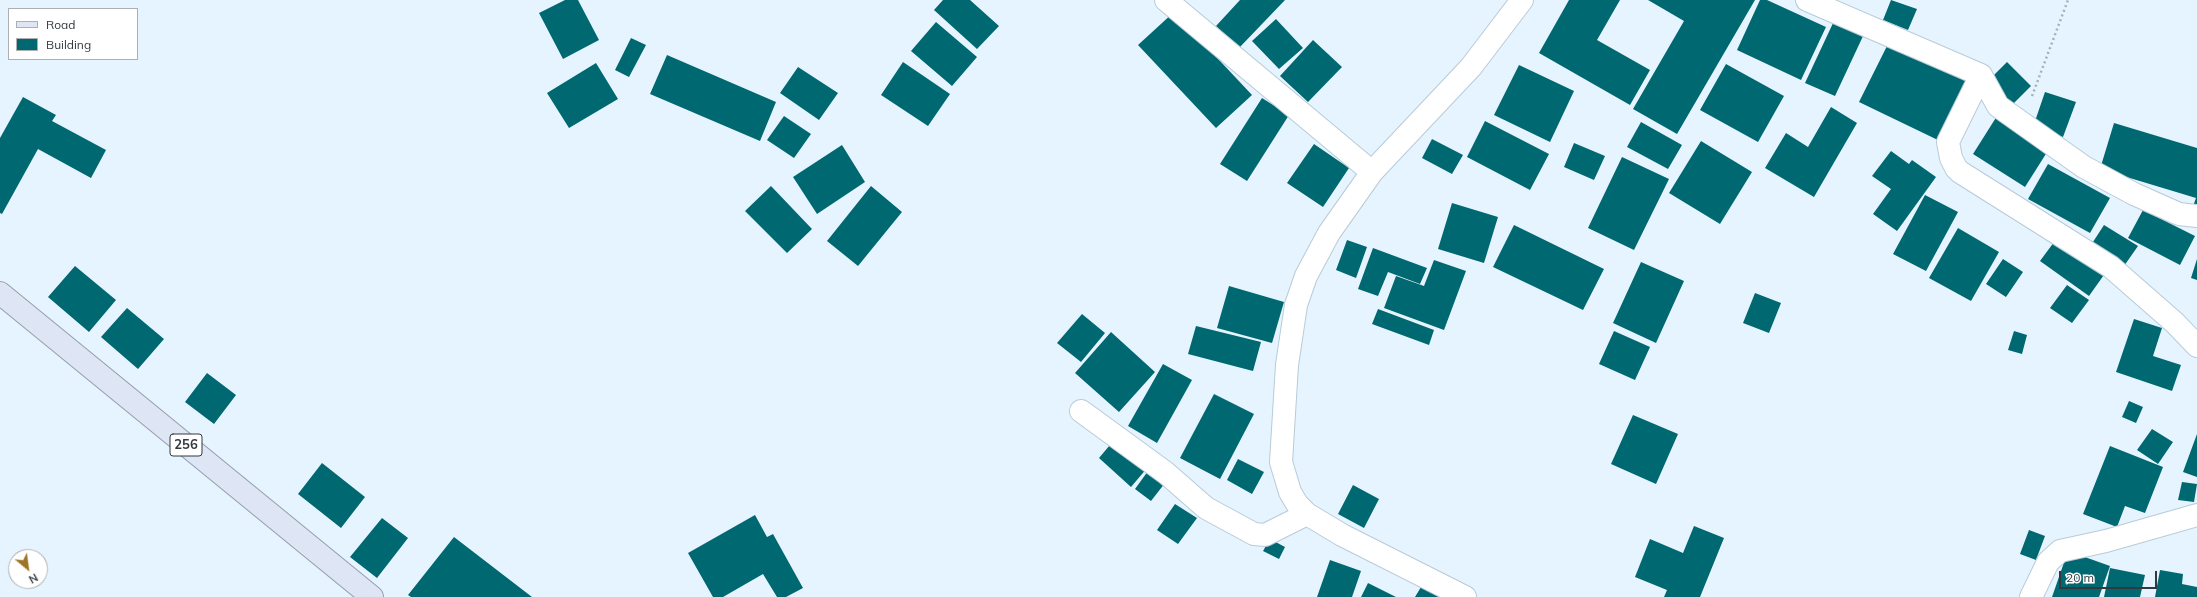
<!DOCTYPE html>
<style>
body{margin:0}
#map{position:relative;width:2197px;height:597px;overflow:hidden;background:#e5f4fe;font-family:Mulish,sans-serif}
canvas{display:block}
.legend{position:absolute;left:8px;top:8px;width:130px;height:52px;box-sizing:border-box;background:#fff;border:1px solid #adb0b2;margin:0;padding:5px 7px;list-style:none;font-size:12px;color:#31393e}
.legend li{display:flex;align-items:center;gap:8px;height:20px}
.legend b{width:20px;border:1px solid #adb0b2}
.north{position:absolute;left:8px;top:549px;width:40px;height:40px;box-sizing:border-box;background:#fff;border:1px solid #adb0b2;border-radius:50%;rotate:151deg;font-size:11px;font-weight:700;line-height:16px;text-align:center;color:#31393e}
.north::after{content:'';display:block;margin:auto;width:14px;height:18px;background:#a07425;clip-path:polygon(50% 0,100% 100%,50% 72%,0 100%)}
.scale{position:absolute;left:2059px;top:571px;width:98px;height:18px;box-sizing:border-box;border:2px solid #31393e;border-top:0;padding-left:5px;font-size:12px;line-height:14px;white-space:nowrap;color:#31393e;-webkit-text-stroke:3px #fff;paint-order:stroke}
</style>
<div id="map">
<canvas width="2197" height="597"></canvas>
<ul class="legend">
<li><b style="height:5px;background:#dee5f4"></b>Road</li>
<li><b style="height:11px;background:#006870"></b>Building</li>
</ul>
<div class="north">N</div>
<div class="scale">20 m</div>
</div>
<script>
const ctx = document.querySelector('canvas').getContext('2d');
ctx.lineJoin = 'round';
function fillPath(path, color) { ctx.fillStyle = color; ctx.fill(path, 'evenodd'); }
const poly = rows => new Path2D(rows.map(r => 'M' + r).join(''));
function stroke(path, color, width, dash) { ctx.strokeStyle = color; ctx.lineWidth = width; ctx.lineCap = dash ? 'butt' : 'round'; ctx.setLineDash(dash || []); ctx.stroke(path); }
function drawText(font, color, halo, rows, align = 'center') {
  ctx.font = font + ' Mulish,sans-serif'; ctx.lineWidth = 4; ctx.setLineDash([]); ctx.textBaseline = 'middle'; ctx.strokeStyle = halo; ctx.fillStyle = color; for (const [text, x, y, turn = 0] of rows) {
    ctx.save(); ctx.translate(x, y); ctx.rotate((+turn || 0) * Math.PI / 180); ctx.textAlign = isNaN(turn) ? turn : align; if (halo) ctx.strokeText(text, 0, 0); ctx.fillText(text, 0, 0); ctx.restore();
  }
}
fillPath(poly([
 [565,0,578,0,599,40,563,59,539,13],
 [943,0,970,0,999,26,977,49,934,10],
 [1240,0,1285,0,1239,48,1216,26],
 [1569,0,1620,0,1597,40,1650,70,1630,105,1539,53],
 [1648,0,1755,0,1677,134,1633,109,1684,21],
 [1760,0,1767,0,1826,27,1801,80,1737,50],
 [1891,0,1917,9,1908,30,1883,20],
 [1174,12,1252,95,1216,128,1138,45],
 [1276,19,1303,48,1279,69,1252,41],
 [1834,21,1864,34,1835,96,1805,83],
 [936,22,977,57,952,86,911,51],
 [631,38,646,45,629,77,615,70],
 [1313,40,1342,67,1308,102,1280,76],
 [1890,40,1972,80,1942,142,1859,102],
 [667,55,776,102,760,141,650,94],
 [903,62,950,94,928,126,881,95],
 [2007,62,2031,86,2012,105,1988,81],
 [596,63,618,99,569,128,547,93],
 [1726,64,1784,96,1758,142,1700,110],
 [1519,65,1574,91,1550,142,1494,115],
 [798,67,838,93,819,120,780,93],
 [2045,92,2076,102,2063,137,2033,127],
 [23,97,56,115,52,121,106,150,91,178,38,149,2,214,0,213,0,138],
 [1262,98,1289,115,1247,181,1220,164],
 [1831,107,1857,123,1814,197,1765,168,1786,133,1808,147],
 [784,116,811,134,794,158,767,140],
 [1997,116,2049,149,2025,187,1973,154],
 [1485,121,1549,154,1530,190,1467,157],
 [1641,122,1682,145,1668,169,1627,147],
 [2114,123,2197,148,2197,210,2192,209,2196,198,2100,169],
 [1432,139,1463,155,1452,174,1422,158],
 [1701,141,1752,172,1720,224,1669,193],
 [1574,143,1605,156,1594,180,1564,167],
 [1314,144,1349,168,1323,207,1287,183],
 [842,145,865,182,817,214,793,177],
 [1891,151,1909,164,1912,160,1936,177,1897,231,1873,214,1891,189,1872,176],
 [1622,157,1669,179,1634,250,1588,228],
 [2048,164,2110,198,2090,233,2028,199],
 [771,186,812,229,787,253,745,211],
 [871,186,902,212,858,266,827,241],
 [1925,195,1958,212,1926,271,1893,254],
 [1452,203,1498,217,1484,263,1438,249],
 [2143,210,2195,236,2180,265,2128,238],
 [1514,225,1604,269,1583,310,1493,267],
 [2104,225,2138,246,2124,266,2091,245],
 [1958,228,1999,252,1971,301,1929,278],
 [2057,238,2106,272,2089,296,2040,261],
 [1347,240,1367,247,1356,278,1336,270],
 [1373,248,1427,268,1420,284,1388,272,1378,296,1358,289],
 [2003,259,2023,272,2006,297,1986,284],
 [2197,259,2197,280,2191,278],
 [1434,260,1466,271,1444,330,1384,308,1396,276,1424,286],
 [1641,262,1684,281,1656,343,1613,323],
 [75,266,116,300,89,332,48,297],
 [2067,285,2089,300,2072,323,2050,308],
 [1229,286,1284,302,1272,343,1217,328],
 [1755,293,1781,303,1769,333,1743,323],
 [127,308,164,339,138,369,101,337],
 [1378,309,1434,330,1429,345,1372,324],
 [1082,314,1105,333,1081,362,1057,343],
 [2134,319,2162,328,2153,356,2181,365,2172,391,2116,372],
 [1196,326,1261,342,1253,371,1188,354],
 [1614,331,1650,347,1635,380,1599,364],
 [2014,331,2027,335,2022,354,2008,350],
 [1111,332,1155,372,1119,412,1075,373],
 [1163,364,1192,380,1157,443,1128,426],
 [207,373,236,395,214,424,185,402],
 [1214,394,1254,414,1220,479,1180,458],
 [2129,401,2143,407,2136,423,2122,417],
 [1633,415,1678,434,1656,484,1611,464],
 [2152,429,2173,442,2158,464,2137,450],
 [2197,434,2197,477,2183,472],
 [1115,439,1148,467,1131,487,1099,458],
 [2110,446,2163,467,2145,513,2125,506,2117,527,2083,514],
 [1238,459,1264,472,1252,494,1227,480],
 [322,463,365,497,341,528,298,494],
 [1148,471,1165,483,1151,501,1135,489],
 [2182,482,2197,484,2194,502,2178,500],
 [1353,485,1379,499,1364,528,1338,514],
 [1175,504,1197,518,1178,544,1157,530],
 [755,515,767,537,773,534,803,588,786,597,777,597,763,574,723,597,713,597,688,553],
 [382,518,408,538,377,578,350,557],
 [1694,526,1724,538,1700,597,1664,597,1667,590,1635,577,1650,539,1683,553],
 [2029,530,2045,536,2036,560,2020,554],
 [454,537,532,597,411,597,408,595],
 [1270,539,1285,547,1279,559,1263,551],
 [2068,551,2110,566,2099,597,2052,597],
 [1330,560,1361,571,1352,597,1317,597],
 [2110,568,2145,575,2140,597,2104,597],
 [2160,570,2183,574,2182,584,2197,587,2197,597,2155,597],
 [1368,583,1396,597,1361,597],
 [1421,587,1439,597,1415,597]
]), '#006870');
const street = poly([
 [1166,0,1372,172],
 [1807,0,1981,75,1998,106,2084,167,2134,194,2179,214,2197,216],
 [1981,75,1948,142,1951,158,1956,168,1960,172,2111,267,2175,323,2197,346],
 [1081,411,1166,473,1206,508,1254,534,1265,535,1307,514],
 [1465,597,1342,535,1307,514,1297,504,1290,492,1281,462,1287,365,1296,305,1306,276,1329,233,1372,172,1471,67,1522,0],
 [2031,597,2048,562,2060,551,2106,541,2197,515]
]);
const primary = poly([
 [0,293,372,597]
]);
stroke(street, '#b8cbd7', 24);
stroke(primary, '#939daf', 24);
stroke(poly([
 [2032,96,2068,0]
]), '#a5b1b9', 2.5, [2, 3]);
stroke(street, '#fff', 22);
stroke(primary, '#dee5f4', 22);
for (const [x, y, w] of [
 [186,445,32]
]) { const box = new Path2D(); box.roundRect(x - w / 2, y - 11, w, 22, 3); ctx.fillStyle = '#fff'; ctx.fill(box); stroke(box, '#31393e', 1); }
drawText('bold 13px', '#31393e', null, [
 ["256",186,445]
]);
</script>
